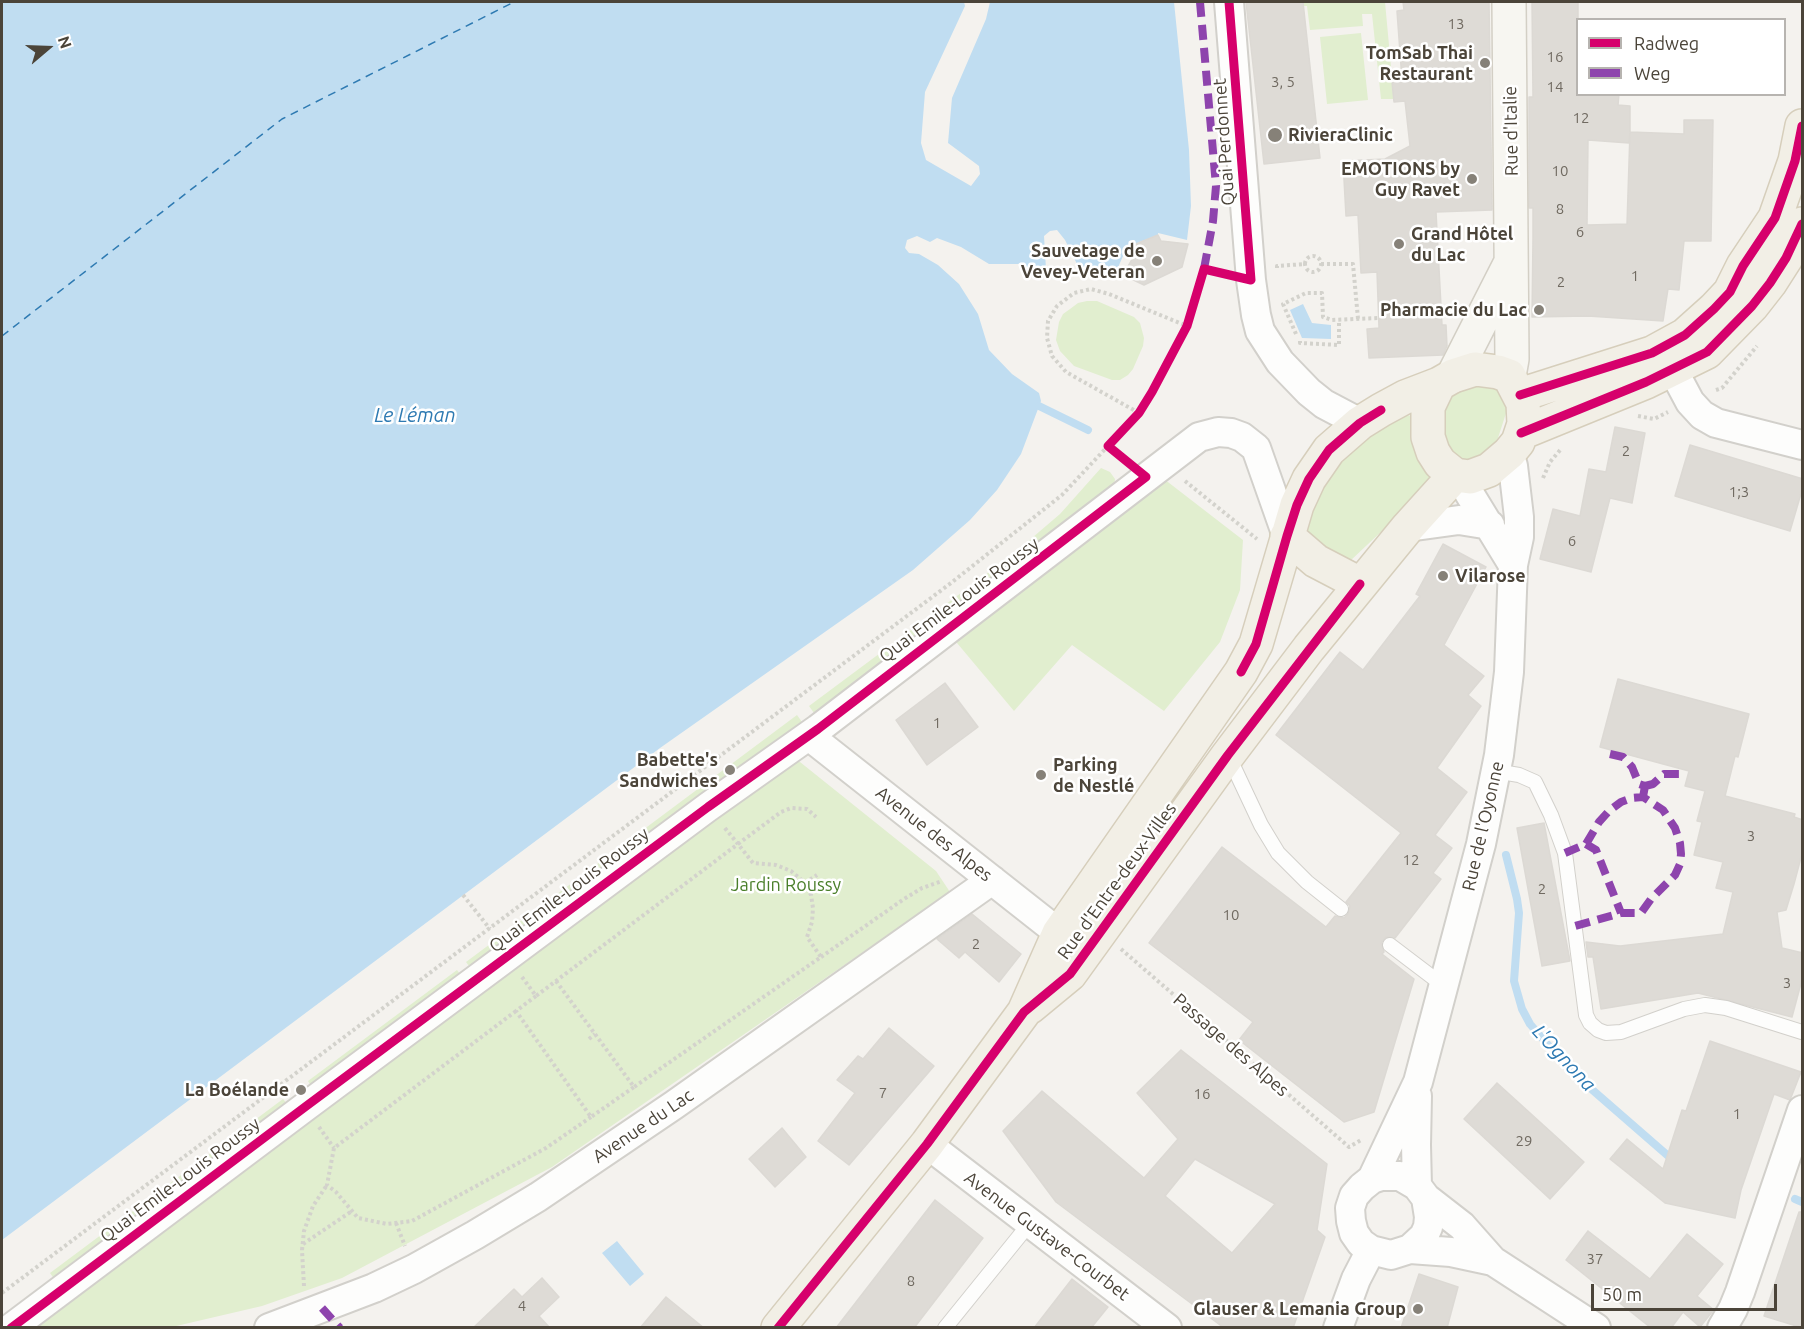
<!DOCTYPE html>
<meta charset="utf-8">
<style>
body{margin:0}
#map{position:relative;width:1804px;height:1329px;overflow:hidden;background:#f4f2ee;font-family:Ubuntu,sans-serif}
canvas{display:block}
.frame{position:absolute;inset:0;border:3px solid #4b4439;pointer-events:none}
.legend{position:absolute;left:1576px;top:18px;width:210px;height:78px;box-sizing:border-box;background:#fff;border:2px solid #b7b4b0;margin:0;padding:8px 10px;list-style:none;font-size:18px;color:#4b4439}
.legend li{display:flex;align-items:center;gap:12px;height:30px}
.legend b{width:30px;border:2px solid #b7b4b0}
.north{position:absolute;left:18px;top:18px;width:60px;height:60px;-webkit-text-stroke:4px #fff;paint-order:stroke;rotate:71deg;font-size:16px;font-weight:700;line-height:24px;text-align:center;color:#4b4439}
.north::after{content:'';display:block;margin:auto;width:21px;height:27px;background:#4b4439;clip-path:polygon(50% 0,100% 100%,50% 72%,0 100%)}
.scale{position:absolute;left:1591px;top:1284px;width:186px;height:27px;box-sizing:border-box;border:3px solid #4b4439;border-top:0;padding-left:8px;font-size:18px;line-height:21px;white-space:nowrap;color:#4b4439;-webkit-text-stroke:4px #fff;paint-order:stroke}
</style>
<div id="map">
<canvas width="1804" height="1329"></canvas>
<div class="frame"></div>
<ul class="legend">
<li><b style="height:8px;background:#d6006c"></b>Radweg</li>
<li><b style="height:8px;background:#8e44ad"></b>Weg</li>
</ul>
<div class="north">N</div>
<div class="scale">50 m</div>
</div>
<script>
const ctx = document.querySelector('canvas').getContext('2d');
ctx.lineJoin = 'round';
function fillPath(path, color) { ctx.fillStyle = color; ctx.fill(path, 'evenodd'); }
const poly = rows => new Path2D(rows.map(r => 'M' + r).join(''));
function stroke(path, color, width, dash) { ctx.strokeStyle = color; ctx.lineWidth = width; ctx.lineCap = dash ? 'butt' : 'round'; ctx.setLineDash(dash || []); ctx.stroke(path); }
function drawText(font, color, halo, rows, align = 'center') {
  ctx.font = font + ' Ubuntu,sans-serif'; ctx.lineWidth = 5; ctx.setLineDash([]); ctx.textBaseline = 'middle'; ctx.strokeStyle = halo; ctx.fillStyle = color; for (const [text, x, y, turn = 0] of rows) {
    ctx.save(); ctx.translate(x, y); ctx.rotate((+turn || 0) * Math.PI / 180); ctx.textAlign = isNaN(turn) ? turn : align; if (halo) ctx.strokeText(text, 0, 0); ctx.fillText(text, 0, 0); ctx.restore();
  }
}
fillPath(poly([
 [1303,2,1385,2,1394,99,1381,99,1372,14,1362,14,1363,26,1310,30,1307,6,1304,6],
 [1361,33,1368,100,1327,104,1320,37],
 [1087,301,1097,301,1134,317,1140,323,1144,338,1143,346,1133,369,1128,375,1120,380,1112,380,1074,366,1060,351,1056,340,1059,322,1063,314,1070,309,1078,303],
 [1473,382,1498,388,1507,410,1498,438,1491,448,1477,460,1462,461,1453,456,1442,442,1445,399],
 [1407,415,1412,416,1435,481,1349,562,1312,540,1307,528,1311,512,1324,486,1337,468,1356,446,1380,429],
 [1101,468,1110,472,1115,479,1114,488,1075,520,814,713,809,706,1012,555,1060,514],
 [1164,479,1243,540,1240,590,1220,642,1164,711,1072,645,1014,711,952,637],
 [797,715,802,722,472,970,466,962],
 [791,761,800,762,936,871,950,892,552,1167,342,1278,262,1306,172,1327,25,1328],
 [457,970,463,978,312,1088,308,1081],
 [283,1099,289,1106,55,1280,50,1273]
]), '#e1eecf');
fillPath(poly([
 [2,2,964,2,965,6,925,92,921,143,926,160,971,186,980,174,979,166,948,143,952,98,986,19,990,2,1174,2,1189,150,1191,206,1187,240,1158,233,1158,235,1127,247,1116,272,1087,275,1078,266,1065,240,1057,230,1050,231,1044,236,1046,269,1044,273,1038,276,1021,264,989,264,961,247,937,238,930,242,917,236,907,240,905,248,909,253,919,254,938,265,959,284,978,314,989,350,1012,374,1039,393,1041,401,1021,454,997,490,970,520,913,570,660,748,2,1240],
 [1303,304,1312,323,1331,325,1331,339,1302,338,1290,310],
 [617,1241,644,1274,630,1286,602,1253]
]), '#c0ddf1');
stroke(poly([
 [1039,406,1088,430],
 [1506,855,1517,899,1519,913,1514,981,1522,1009,1530,1024,1548,1045,1581,1080,1674,1161],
 [1795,1199,1802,1202]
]), '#c0ddf1', 8);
stroke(poly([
 [2,336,282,119,514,2]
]), '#2e7ab2', 1.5, [8, 6]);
const building = poly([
 [1246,2,1303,2,1320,158,1264,164,1246,2],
 [1403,2,1489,2,1492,210,1436,212,1442,325,1446,325,1447,346,1443,355,1369,358,1367,329,1379,328,1377,272,1361,273,1358,215,1346,216,1343,161,1385,159,1410,146,1405,101,1394,102,1392,82,1402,80,1397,11,1404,10,1403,2],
 [1532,2,1578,2,1578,94,1619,94,1618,105,1630,106,1630,132,1684,134,1684,120,1713,120,1711,241,1684,241,1679,290,1668,289,1663,321,1588,316,1532,317,1533,238,1533,208,1529,208,1529,97,1533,97,1532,2],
 [1630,132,1627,224,1587,225,1588,140,1629,143,1630,132],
 [1158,235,1161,241,1188,244,1182,267,1144,285,1123,275,1135,254,1131,246,1158,235],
 [1615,427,1645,433,1632,503,1610,498,1591,572,1540,559,1553,509,1580,516,1589,469,1606,472,1615,427],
 [1690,445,1803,479,1803,487,1790,531,1675,496,1690,445],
 [1443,544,1486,567,1444,645,1484,676,1468,695,1481,706,1437,768,1467,792,1435,835,1452,848,1433,873,1441,879,1395,938,1386,937,1381,943,1384,952,1382,954,1414,979,1374,1112,1344,1122,1239,1040,1253,1022,1149,943,1222,847,1326,927,1335,916,1344,918,1348,914,1350,906,1346,902,1401,833,1276,735,1340,652,1363,670,1420,596,1416,594,1443,544],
 [1618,679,1749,714,1738,757,1735,756,1725,796,1795,814,1794,817,1803,820,1803,850,1794,884,1786,910,1777,912,1782,948,1803,953,1803,976,1792,1017,1698,993,1601,1009,1593,957,1588,957,1586,942,1620,946,1723,934,1733,892,1716,888,1723,862,1694,855,1702,822,1697,821,1705,791,1685,786,1689,771,1600,747,1618,679],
 [945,683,978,727,927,765,896,720,945,683],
 [1544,823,1570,961,1542,966,1517,828,1544,823],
 [972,914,1021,954,999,982,965,952,959,958,937,939,972,914],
 [889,1028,934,1066,849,1165,818,1141,855,1093,837,1080,858,1056,863,1059,889,1028],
 [1710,1041,1801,1072,1790,1100,1774,1094,1741,1190,1735,1218,1665,1203,1610,1159,1627,1139,1663,1169,1682,1110,1686,1111,1710,1041],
 [1181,1050,1327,1164,1317,1230,1325,1237,1293,1328,1224,1328,1056,1202,1003,1131,1042,1091,1144,1178,1178,1139,1137,1093,1181,1050],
 [1195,1159,1275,1204,1232,1253,1165,1196,1195,1159],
 [1497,1083,1584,1162,1550,1199,1464,1119,1497,1083],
 [782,1128,806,1157,775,1187,749,1159,782,1128],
 [935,1200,983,1238,914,1328,836,1328,935,1200],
 [1799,1212,1803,1212,1803,1328,1764,1316,1799,1212],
 [1588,1231,1650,1279,1687,1234,1723,1264,1697,1296,1714,1310,1712,1312,1700,1327,1683,1312,1671,1328,1651,1328,1566,1260,1588,1231],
 [1419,1274,1458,1287,1447,1328,1401,1328,1419,1274],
 [542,1278,559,1297,539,1316,550,1328,473,1328,514,1289,522,1297,542,1278],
 [1072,1279,1108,1307,1091,1328,1034,1328,1072,1279],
 [666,1297,704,1328,640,1328,666,1297]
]);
fillPath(building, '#dedbd6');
stroke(building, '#dcd9d4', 1.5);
const lane = poly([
 [1229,757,1261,825,1278,853,1307,882,1341,909],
 [1495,771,1519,775,1535,782,1551,815,1565,853,1586,1015,1590,1023,1598,1030,1606,1033,1621,1032,1684,1009,1705,1005,1726,1008,1802,1032],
 [1390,945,1444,986],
 [945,1328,1030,1223]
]);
const street = poly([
 [1229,2,1251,280,1256,315,1260,331,1280,362,1309,392,1324,404,1360,423],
 [1673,370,1690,402,1702,415,1716,423,1802,445],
 [1464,476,1469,493,1513,565],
 [1408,527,1459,520,1490,525],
 [809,736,1059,933],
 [927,1144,1167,1328],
 [1372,1179,1418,1082,1481,844,1499,755,1509,672,1513,565,1519,537,1519,517,1513,466,1509,453],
 [1417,1186,1416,1145,1417,1096],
 [1426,1198,1462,1226,1493,1261,1596,1328],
 [1410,1249,1424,1236,1428,1227,1429,1217,1426,1198,1417,1186,1400,1176,1381,1176,1372,1179,1362,1187,1354,1196,1350,1208,1351,1221,1354,1233,1361,1243,1371,1250,1391,1255,1410,1249,1451,1252,1493,1261],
 [11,1328,305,1107,708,807,818,729,1199,437,1218,432,1231,433,1242,437,1256,448,1287,536],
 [269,1328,374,1288,414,1269,475,1235,538,1197,674,1105,992,880],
 [1338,1328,1356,1279,1371,1250],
 [1722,1328,1733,1309,1740,1292,1802,1110]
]);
const secondary = poly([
 [1453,376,1509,266],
 [1509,376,1512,359,1509,2]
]);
const primary = poly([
 [1475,369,1498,372,1509,376,1523,403,1524,424,1518,442,1509,453,1489,470,1470,477,1455,475,1440,463,1433,452,1428,437,1428,407,1439,384,1453,376,1475,369],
 [1520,395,1652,353,1685,335,1714,309,1730,292,1743,266,1775,218,1795,161,1802,126],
 [1521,433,1646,382,1707,352,1752,306,1770,283,1786,258,1802,224],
 [1287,536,1316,561,1360,584],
 [1030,1007,1070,974,1228,755,1309,648,1408,527,1455,475],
 [778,1328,927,1144,1024,1012,1059,933,1241,672,1256,644,1297,505,1309,479,1329,450,1360,423,1381,410,1405,397,1439,384]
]);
stroke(lane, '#d2d0cb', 16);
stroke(street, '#d2d0cb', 32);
stroke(secondary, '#d3cfc5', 36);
stroke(primary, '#d6cebb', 36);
stroke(poly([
 '1305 264a8 8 0 1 1 16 0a8 8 0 1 1-16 0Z',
 [1321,264,1353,264,1358,319],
 [1277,268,1277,266,1305,264],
 [1296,334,1283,304,1306,293,1322,293,1323,317,1332,320,1379,318],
 [1300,341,1300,343,1339,345,1339,320],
 [1716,390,1722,388,1757,346],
 [1139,413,1066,372,1052,356,1047,338,1048,321,1057,306,1074,293,1091,289,1109,294,1187,326],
 [1638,416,1654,419,1668,412],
 [1543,478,1550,462,1561,449],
 [1185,481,1257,539],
 [805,883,817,875],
 [463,895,490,929],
 [1121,949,1349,1147,1361,1140],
 [821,957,904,899,922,888,942,881],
 [522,977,536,996,738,844,724,827],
 [556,981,634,1087,821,957,807,937,812,922,813,908,811,895,805,883,791,871,776,865,753,863,738,844,781,812,791,808,807,809,816,817],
 [536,996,516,1011,591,1117,634,1087],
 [516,1011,334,1148,327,1185,336,1192,358,1218,387,1224,412,1221,546,1148,591,1117],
 [589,1039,595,1034],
 [319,1127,334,1148],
 [396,1223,405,1246],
 [303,1244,352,1211],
 [304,1286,302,1250,304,1231,313,1206,327,1185],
 [2,1293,951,583,1062,495,1108,446]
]), '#d3d2cc', 4, [3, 3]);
stroke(lane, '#fdfdfc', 14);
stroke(street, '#fdfdfc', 28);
stroke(secondary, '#f7f6f1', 33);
stroke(primary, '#f2efe6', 33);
stroke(poly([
 [1200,2,1216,186,1213,221,1204,269],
 [1610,754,1623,757,1632,767,1639,784,1645,786,1643,797],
 [1645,786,1653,784,1664,774,1681,774],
 [1586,844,1596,850,1621,913],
 [1565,853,1586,844,1599,822,1609,811,1621,802,1632,798,1643,797,1663,810,1675,828,1680,843,1681,854,1680,864,1675,875,1651,899,1641,913,1621,913,1575,926],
 [322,1308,340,1328]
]), '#8e44ad', 8, [15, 8]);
stroke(poly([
 [1520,395,1652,353,1685,335,1714,309,1730,292,1743,266,1775,218,1795,161,1802,126],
 [1521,433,1646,382,1707,352,1752,306,1770,283,1786,258,1802,224],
 [1241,672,1256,644,1287,536,1297,505,1309,479,1329,450,1360,423,1381,410],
 [11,1328,305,1107,708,807,818,729,1146,477,1108,446,1139,413,1152,392,1187,326,1204,269,1251,280,1229,2],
 [778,1328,927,1144,1024,1012,1070,974,1228,755,1360,584]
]), '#d6006c', 9);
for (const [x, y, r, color] of [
 [1485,63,6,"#868178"],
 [1275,135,8,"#868178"],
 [1472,179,6,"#868178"],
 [1399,244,6,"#868178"],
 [1157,261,6,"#868178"],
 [1539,310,6,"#868178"],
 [1443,576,6,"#868178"],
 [730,770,6,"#868178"],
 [1041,775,6,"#868178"],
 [301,1090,6,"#868178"],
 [1418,1309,6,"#868178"]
]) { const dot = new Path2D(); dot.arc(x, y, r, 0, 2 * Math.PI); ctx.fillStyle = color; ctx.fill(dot); stroke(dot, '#fff', 2); }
drawText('15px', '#706a61', null, [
 ["13",1456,24],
 ["16",1555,57],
 ["3, 5",1283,82],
 ["14",1555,87],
 ["12",1581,118],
 ["10",1560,171],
 ["8",1560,209],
 ["6",1580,232],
 ["1",1635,276],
 ["2",1561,282],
 ["2",1626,451],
 ["1;3",1739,492],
 ["6",1572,541],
 ["1",937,723],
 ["3",1751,836],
 ["12",1411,860],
 ["2",1542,889],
 ["10",1231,915],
 ["2",976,944],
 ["3",1787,983],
 ["7",883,1093],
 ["16",1202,1094],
 ["1",1737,1114],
 ["29",1524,1141],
 ["37",1595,1259],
 ["8",911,1281],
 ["4",522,1306]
]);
drawText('bold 18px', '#4b4439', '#fff', [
 ["TomSab Thai",1473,53],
 ["Restaurant",1473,74],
 ["RivieraClinic",1288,135,"left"],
 ["EMOTIONS by",1460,169],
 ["Guy Ravet",1460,190],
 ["Grand Hôtel",1411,234,"left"],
 ["du Lac",1411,255,"left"],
 ["Sauvetage de",1145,251],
 ["Vevey-Veteran",1145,272],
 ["Pharmacie du Lac",1527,310],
 ["Vilarose",1455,576,"left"],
 ["Babette's",718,760],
 ["Sandwiches",718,781],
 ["Parking",1053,765,"left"],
 ["de Nestlé",1053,786,"left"],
 ["La Boélande",289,1090],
 ["Glauser & Lemania Group",1406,1309]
], 'right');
drawText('18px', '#4b4439', '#fff', [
 ["Rue d'Italie",1511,131,-91],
 ["Quai Perdonnet",1224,142,-94],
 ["Quai Emile-Louis Roussy",959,600,-37],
 ["Rue de l'Oyonne",1483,826,-77],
 ["Avenue des Alpes",934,834,38],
 ["Rue d'Entre-deux-Villes",1117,881,-54],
 ["Quai Emile-Louis Roussy",569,890,-37],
 ["Passage des Alpes",1231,1045,41],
 ["Avenue du Lac",643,1126,-34],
 ["Quai Emile-Louis Roussy",180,1180,-37],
 ["Avenue Gustave-Courbet",1047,1236,37]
]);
drawText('18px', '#4a7f2a', '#fff', [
 ["Jardin Roussy",786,885]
]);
drawText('italic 20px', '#2e7ab2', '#fff', [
 ["Le Léman",415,415],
 ["L'Ognona",1564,1058,47]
]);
</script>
